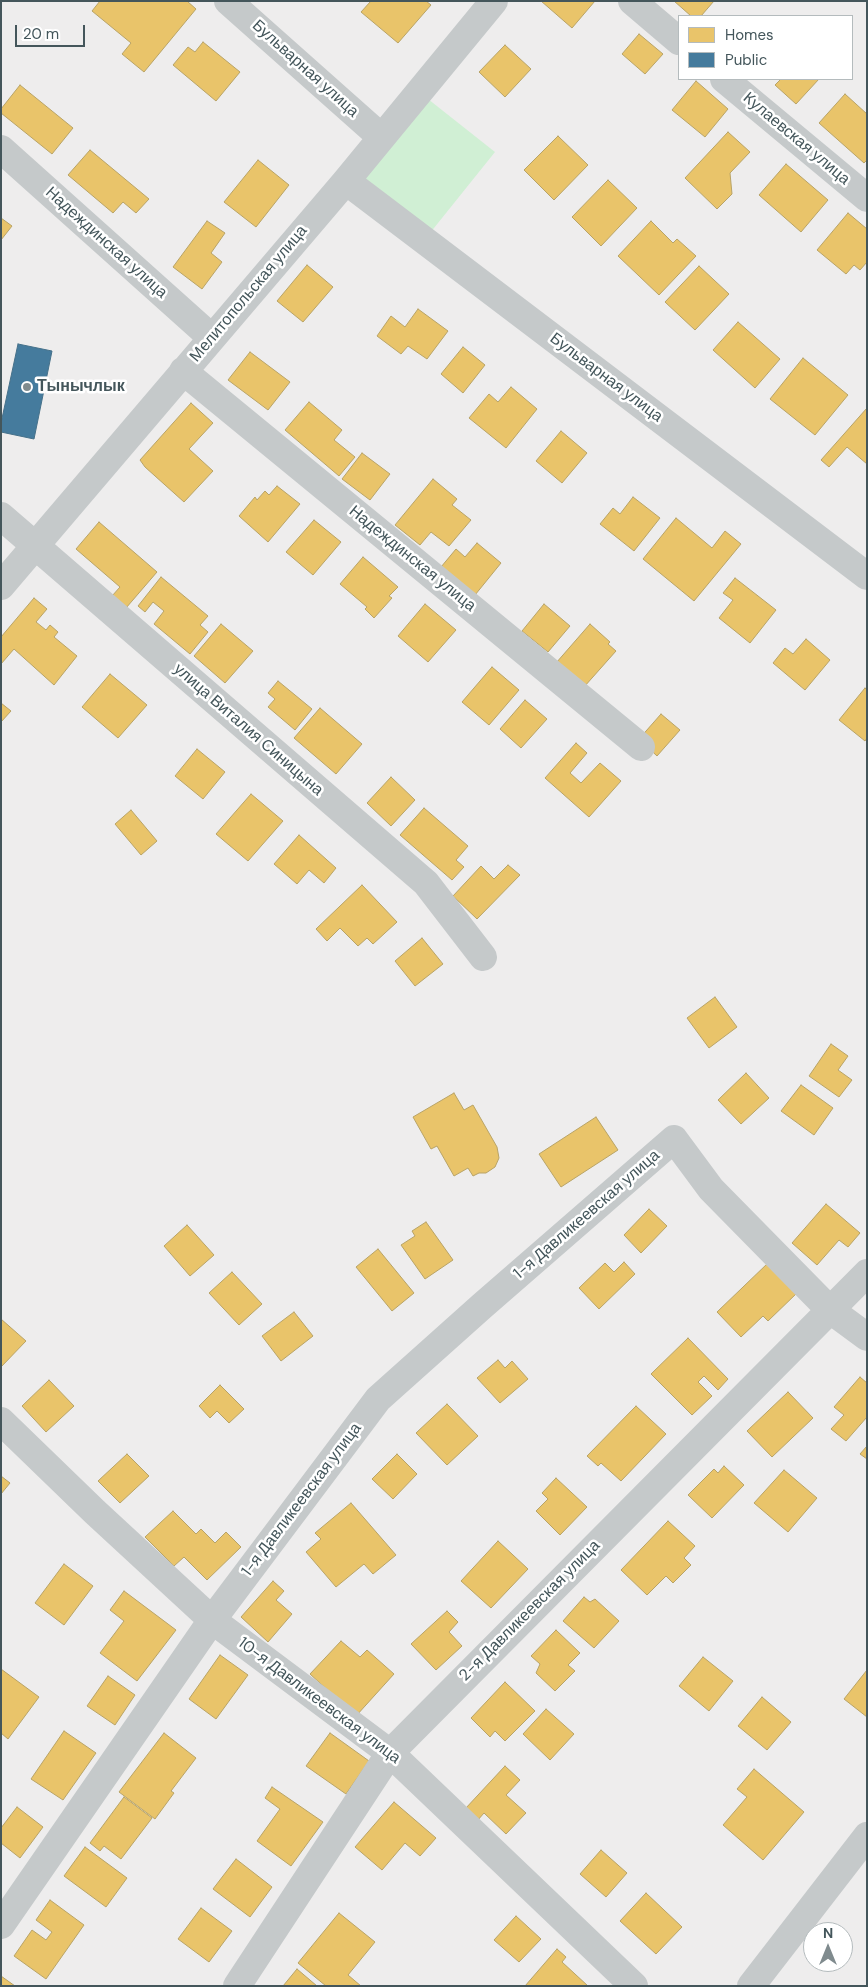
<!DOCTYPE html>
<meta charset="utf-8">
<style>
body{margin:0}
#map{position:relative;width:868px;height:1987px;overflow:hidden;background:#eeeded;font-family:"DM Sans",sans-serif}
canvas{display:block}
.frame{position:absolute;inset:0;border:2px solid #44565b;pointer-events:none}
.legend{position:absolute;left:678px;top:15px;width:175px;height:65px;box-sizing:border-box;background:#fff;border:1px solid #b4bbbd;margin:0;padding:6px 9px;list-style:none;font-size:15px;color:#44565b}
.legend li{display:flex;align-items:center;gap:10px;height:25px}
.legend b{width:25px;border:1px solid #b4bbbd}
.north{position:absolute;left:803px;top:1922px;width:50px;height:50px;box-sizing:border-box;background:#fff;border:1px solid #b4bbbd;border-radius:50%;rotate:0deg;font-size:14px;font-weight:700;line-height:20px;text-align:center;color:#44565b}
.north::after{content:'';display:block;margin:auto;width:18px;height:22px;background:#808b8e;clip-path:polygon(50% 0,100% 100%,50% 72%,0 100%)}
.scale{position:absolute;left:15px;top:25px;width:70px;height:22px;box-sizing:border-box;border:2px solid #44565b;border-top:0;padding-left:6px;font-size:15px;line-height:18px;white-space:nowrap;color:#44565b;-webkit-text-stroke:4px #fff;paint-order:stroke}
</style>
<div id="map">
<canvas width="868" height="1987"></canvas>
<div class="frame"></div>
<ul class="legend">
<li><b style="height:14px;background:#e9c46a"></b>Homes</li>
<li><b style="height:14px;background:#457b9d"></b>Public</li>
</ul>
<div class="north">N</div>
<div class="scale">20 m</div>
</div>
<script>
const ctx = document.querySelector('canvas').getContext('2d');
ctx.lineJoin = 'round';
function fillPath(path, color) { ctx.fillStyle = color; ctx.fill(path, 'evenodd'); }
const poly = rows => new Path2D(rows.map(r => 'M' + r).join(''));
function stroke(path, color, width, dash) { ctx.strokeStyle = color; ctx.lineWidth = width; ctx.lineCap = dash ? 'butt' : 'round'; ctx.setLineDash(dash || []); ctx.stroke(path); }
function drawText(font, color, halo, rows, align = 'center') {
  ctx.font = font + ' "DM Sans",sans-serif'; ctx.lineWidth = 5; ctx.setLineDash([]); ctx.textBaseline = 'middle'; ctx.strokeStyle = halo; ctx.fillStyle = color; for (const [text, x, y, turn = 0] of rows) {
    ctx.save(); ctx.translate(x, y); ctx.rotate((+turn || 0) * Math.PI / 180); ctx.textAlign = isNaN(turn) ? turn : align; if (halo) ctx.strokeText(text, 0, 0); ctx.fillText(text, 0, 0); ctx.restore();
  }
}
fillPath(poly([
 [428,99,495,152,430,233,363,180]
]), '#d0efd4');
const homes = poly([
 [100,1,187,1,196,9,144,72,122,54,131,43,92,11,100,1],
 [371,1,426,1,431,5,398,43,361,12,371,1],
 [541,1,595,1,572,28,541,1],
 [674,1,714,1,701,16,691,16,674,1],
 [639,34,663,54,645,74,622,54,639,34],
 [203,42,240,72,216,101,173,65,188,47,195,52,203,42],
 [505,45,531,69,505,97,479,72,505,45],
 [781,79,819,79,796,104,775,85,781,79],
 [696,81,728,109,705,137,672,110,696,81],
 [20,85,73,128,52,154,1,113,1,109,20,85],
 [845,94,867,114,867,160,864,163,819,123,845,94],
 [728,132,750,152,730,173,732,194,717,209,685,178,728,132],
 [558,136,588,165,554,200,524,170,558,136],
 [90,150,149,199,136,213,123,202,113,213,68,175,90,150],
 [258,160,289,185,256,227,224,202,258,160],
 [786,164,828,200,801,232,759,195,786,164],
 [608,180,637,208,601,246,572,217,608,180],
 [848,213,867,229,867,262,860,270,854,265,846,274,817,250,848,213],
 [1,218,12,226,1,240,1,218],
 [207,221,225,233,211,253,222,262,202,289,173,267,207,221],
 [651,221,673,243,677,239,696,256,659,295,618,256,651,221],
 [307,265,333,287,303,322,277,301,307,265],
 [699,266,729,294,695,330,665,302,699,266],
 [418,309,448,331,427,359,408,346,401,354,377,336,391,316,405,327,418,309],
 [738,322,780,359,755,388,713,350,738,322],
 [463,347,485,365,463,393,441,374,463,347],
 [250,352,290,382,268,410,228,380,250,352],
 [803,358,848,395,815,435,770,399,803,358],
 [511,387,537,409,506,448,469,418,489,394,498,402,511,387],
 [309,402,342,430,334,440,355,457,339,476,285,430,309,402],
 [191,403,213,423,189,449,213,471,184,502,145,467,140,460,191,403],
 [867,408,867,464,847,447,829,467,821,460,867,408],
 [561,431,587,453,562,483,536,461,561,431],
 [362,453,390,474,370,500,342,479,362,453],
 [433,479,457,499,452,505,471,520,449,546,431,532,420,545,395,525,433,479],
 [277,486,300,504,268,542,239,516,255,497,257,500,265,491,269,495,277,486],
 [633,497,660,518,634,551,600,524,613,508,620,514,633,497],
 [676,518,712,548,725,531,741,544,694,601,643,559,676,518],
 [314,520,341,542,313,575,286,552,314,520],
 [99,522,157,572,126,608,112,596,120,587,76,549,99,522],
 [477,543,501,563,475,595,441,567,456,549,465,557,477,543],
 [363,557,398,587,389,596,392,598,374,618,365,609,367,607,340,584,363,557],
 [161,577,208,616,200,625,208,632,190,654,154,624,164,611,153,602,145,612,138,606,161,577],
 [735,578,776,610,750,643,719,618,733,600,723,593,735,578],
 [34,598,47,609,36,622,46,630,50,625,58,632,54,637,77,656,54,685,14,649,1,664,1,637,34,598],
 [425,604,456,630,428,662,398,636,425,604],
 [544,604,570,626,548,652,522,631,544,604],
 [221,624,253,651,225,683,194,656,221,624],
 [590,624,610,642,608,644,616,651,584,687,556,663,590,624],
 [806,639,830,660,805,690,773,663,785,648,793,654,806,639],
 [492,667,519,690,489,725,462,702,492,667],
 [110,674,147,705,118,738,82,707,110,674],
 [278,681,312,709,295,730,268,707,275,699,268,693,278,681],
 [865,688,867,690,867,738,865,741,839,720,865,688],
 [525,700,547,719,521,748,500,729,525,700],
 [1,703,11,711,1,722,1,703],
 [320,708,362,744,336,774,294,738,320,708],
 [661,714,680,730,657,756,639,739,661,714],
 [576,743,587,753,570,773,581,783,600,763,621,781,589,817,545,778,576,743],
 [197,749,225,772,203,799,175,776,197,749],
 [391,777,415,800,391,826,367,803,391,777],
 [251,794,283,821,248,861,216,834,251,794],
 [424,808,468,846,456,860,464,867,452,880,400,835,424,808],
 [131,810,157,841,141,855,115,824,131,810],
 [299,835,336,868,324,883,309,870,297,884,274,864,299,835],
 [508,865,520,875,477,919,453,896,481,866,494,879,508,865],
 [362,885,397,922,373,944,367,938,358,946,340,928,327,941,316,929,362,885],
 [422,938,443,964,415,986,395,961,422,938],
 [715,997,737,1027,709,1048,687,1018,715,997],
 [831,1044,848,1056,838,1070,852,1080,839,1097,809,1076,831,1044],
 [746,1073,769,1098,741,1124,718,1100,746,1073],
 [801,1085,833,1108,814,1135,781,1111,801,1085],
 [454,1093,464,1110,473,1105,497,1147,499,1158,495,1167,486,1173,479,1173,473,1176,468,1168,454,1176,437,1146,431,1149,413,1117,454,1093],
 [596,1117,618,1150,561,1187,539,1154,596,1117],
 [826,1204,860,1233,848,1247,839,1240,817,1265,792,1243,826,1204],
 [649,1209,667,1226,641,1253,624,1235,649,1209],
 [426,1222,453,1260,425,1279,401,1245,415,1236,412,1231,426,1222],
 [187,1225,214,1255,190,1276,164,1246,187,1225],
 [378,1249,414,1293,392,1311,356,1267,378,1249],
 [624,1262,635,1274,599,1309,579,1288,605,1263,614,1272,624,1262],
 [768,1263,797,1293,768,1321,763,1316,741,1337,717,1312,768,1263],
 [232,1272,262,1304,239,1325,209,1293,232,1272],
 [294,1312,313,1336,281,1361,262,1336,294,1312],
 [1,1319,26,1341,1,1367,1,1319],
 [688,1338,728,1379,718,1390,704,1376,698,1382,712,1396,692,1415,651,1374,688,1338],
 [498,1360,505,1368,512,1361,528,1379,500,1403,477,1378,498,1360],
 [860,1377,867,1383,867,1417,846,1441,831,1429,844,1415,834,1407,860,1377],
 [49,1380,74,1406,46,1432,22,1406,49,1380],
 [220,1385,244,1409,229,1423,217,1411,210,1418,199,1406,220,1385],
 [788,1392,813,1418,772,1457,747,1431,788,1392],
 [447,1404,478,1436,447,1465,416,1433,447,1404],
 [636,1406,666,1434,621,1481,601,1463,598,1466,587,1456,636,1406],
 [867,1446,867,1459,860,1454,867,1446],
 [127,1454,149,1476,120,1503,98,1481,127,1454],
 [397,1454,417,1474,393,1499,372,1479,397,1454],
 [724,1466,744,1485,712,1518,688,1495,714,1469,718,1473,724,1466],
 [784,1470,817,1498,788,1532,754,1503,784,1470],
 [1,1476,10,1483,1,1494,1,1476],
 [556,1478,587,1507,560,1535,536,1511,548,1499,542,1493,556,1478],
 [351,1503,396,1555,373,1574,364,1564,336,1587,306,1552,321,1539,315,1533,351,1503],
 [173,1511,196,1534,201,1529,215,1543,226,1532,241,1547,207,1580,184,1557,174,1566,145,1537,173,1511],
 [668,1521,695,1546,684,1558,691,1565,673,1583,666,1576,647,1595,621,1570,668,1521],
 [498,1541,528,1569,491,1608,461,1581,498,1541],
 [64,1564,93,1586,64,1625,35,1603,64,1564],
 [273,1581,284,1591,276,1600,292,1614,268,1642,241,1617,273,1581],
 [124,1591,176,1630,137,1681,100,1653,124,1621,110,1610,124,1591],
 [584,1597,590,1602,595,1599,619,1621,594,1648,563,1621,584,1597],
 [447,1611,458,1622,449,1632,462,1646,436,1670,411,1644,447,1611],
 [556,1630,580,1653,568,1665,575,1671,555,1691,536,1673,540,1664,531,1656,556,1630],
 [341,1641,360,1657,367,1650,394,1674,356,1716,310,1674,341,1641],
 [220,1655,248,1675,216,1719,189,1699,220,1655],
 [703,1657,733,1681,709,1711,679,1686,703,1657],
 [1,1669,39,1697,8,1739,1,1733,1,1669],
 [867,1670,867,1717,844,1699,867,1670],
 [108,1676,135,1695,115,1725,87,1706,108,1676],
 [505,1682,535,1711,505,1741,495,1731,490,1737,471,1718,505,1682],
 [762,1697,791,1722,767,1750,738,1726,762,1697],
 [546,1709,574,1734,550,1760,523,1734,546,1709],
 [64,1731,96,1753,63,1800,31,1779,64,1731],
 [164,1733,196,1758,171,1791,174,1793,155,1819,119,1792,164,1733],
 [330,1733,369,1761,346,1794,306,1766,330,1733],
 [505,1766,520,1780,506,1795,526,1813,506,1834,484,1813,477,1821,465,1809,505,1766],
 [754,1769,804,1812,763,1860,723,1825,747,1797,737,1789,754,1769],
 [272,1787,323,1822,291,1866,257,1841,280,1809,265,1798,272,1787],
 [124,1797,152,1818,121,1859,104,1846,100,1851,90,1843,124,1797],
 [394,1802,436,1838,420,1856,405,1843,382,1870,355,1847,394,1802],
 [17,1807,43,1827,20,1858,1,1843,1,1828,17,1807],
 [85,1847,127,1878,106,1907,64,1876,85,1847],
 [601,1850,627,1873,606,1897,580,1874,601,1850],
 [236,1859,272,1887,250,1917,213,1889,236,1859],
 [646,1893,682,1927,656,1954,620,1921,646,1893],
 [50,1900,84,1925,46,1979,14,1956,32,1930,46,1940,52,1932,36,1920,50,1900],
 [201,1908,232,1931,209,1962,178,1939,201,1908],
 [339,1913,375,1942,348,1975,361,1986,326,1986,298,1963,339,1913],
 [516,1916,541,1939,519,1962,494,1940,516,1916],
 [557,1949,566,1957,562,1962,588,1986,525,1986,557,1949],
 [297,1969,317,1986,283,1986,297,1969],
 [1,1976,15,1986,1,1986,1,1976]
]);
fillPath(homes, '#e9c46a');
stroke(homes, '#b8a366', 1);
const public = poly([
 [18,344,52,351,34,439,1,432,1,423,18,344]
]);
fillPath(public, '#457b9d');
stroke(public, '#457089', 1);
stroke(poly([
 [228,1,381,137],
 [632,1,679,41],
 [724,79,867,198],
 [1,149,212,338],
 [346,181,867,576],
 [183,371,641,747],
 [1,516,426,883,483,957],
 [1,586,346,181,494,1],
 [1,1421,95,1512,212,1620,390,1753,634,1986],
 [1,1925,212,1620,378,1399,482,1306,674,1139,711,1189,829,1309,867,1337],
 [237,1986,390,1753,867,1273],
 [751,1986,867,1836]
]), '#c5c9ca', 28);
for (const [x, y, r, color] of [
 [27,387,5,"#808b8e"]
]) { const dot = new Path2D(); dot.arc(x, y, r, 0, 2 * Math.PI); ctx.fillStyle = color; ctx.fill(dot); stroke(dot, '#fff', 2); }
drawText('16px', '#44565b', '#fff', [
 ["Бульварная улица",305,69,42],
 ["Кулаевская улица",796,139,40],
 ["Надеждинская улица",106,243,42],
 ["Мелитопольская улица",249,294,-50],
 ["Бульварная улица",606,378,37],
 ["Надеждинская улица",412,559,39],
 ["улица Виталия Синицына",248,730,41],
 ["1-я Давликеевская улица",587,1215,-41],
 ["1-я Давликеевская улица",302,1500,-53],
 ["2-я Давликеевская улица",530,1611,-45],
 ["10-я Давликеевская улица",319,1701,37]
]);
drawText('bold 16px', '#44565b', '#fff', [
 ["Тынычлык",37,387]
], 'left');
</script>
